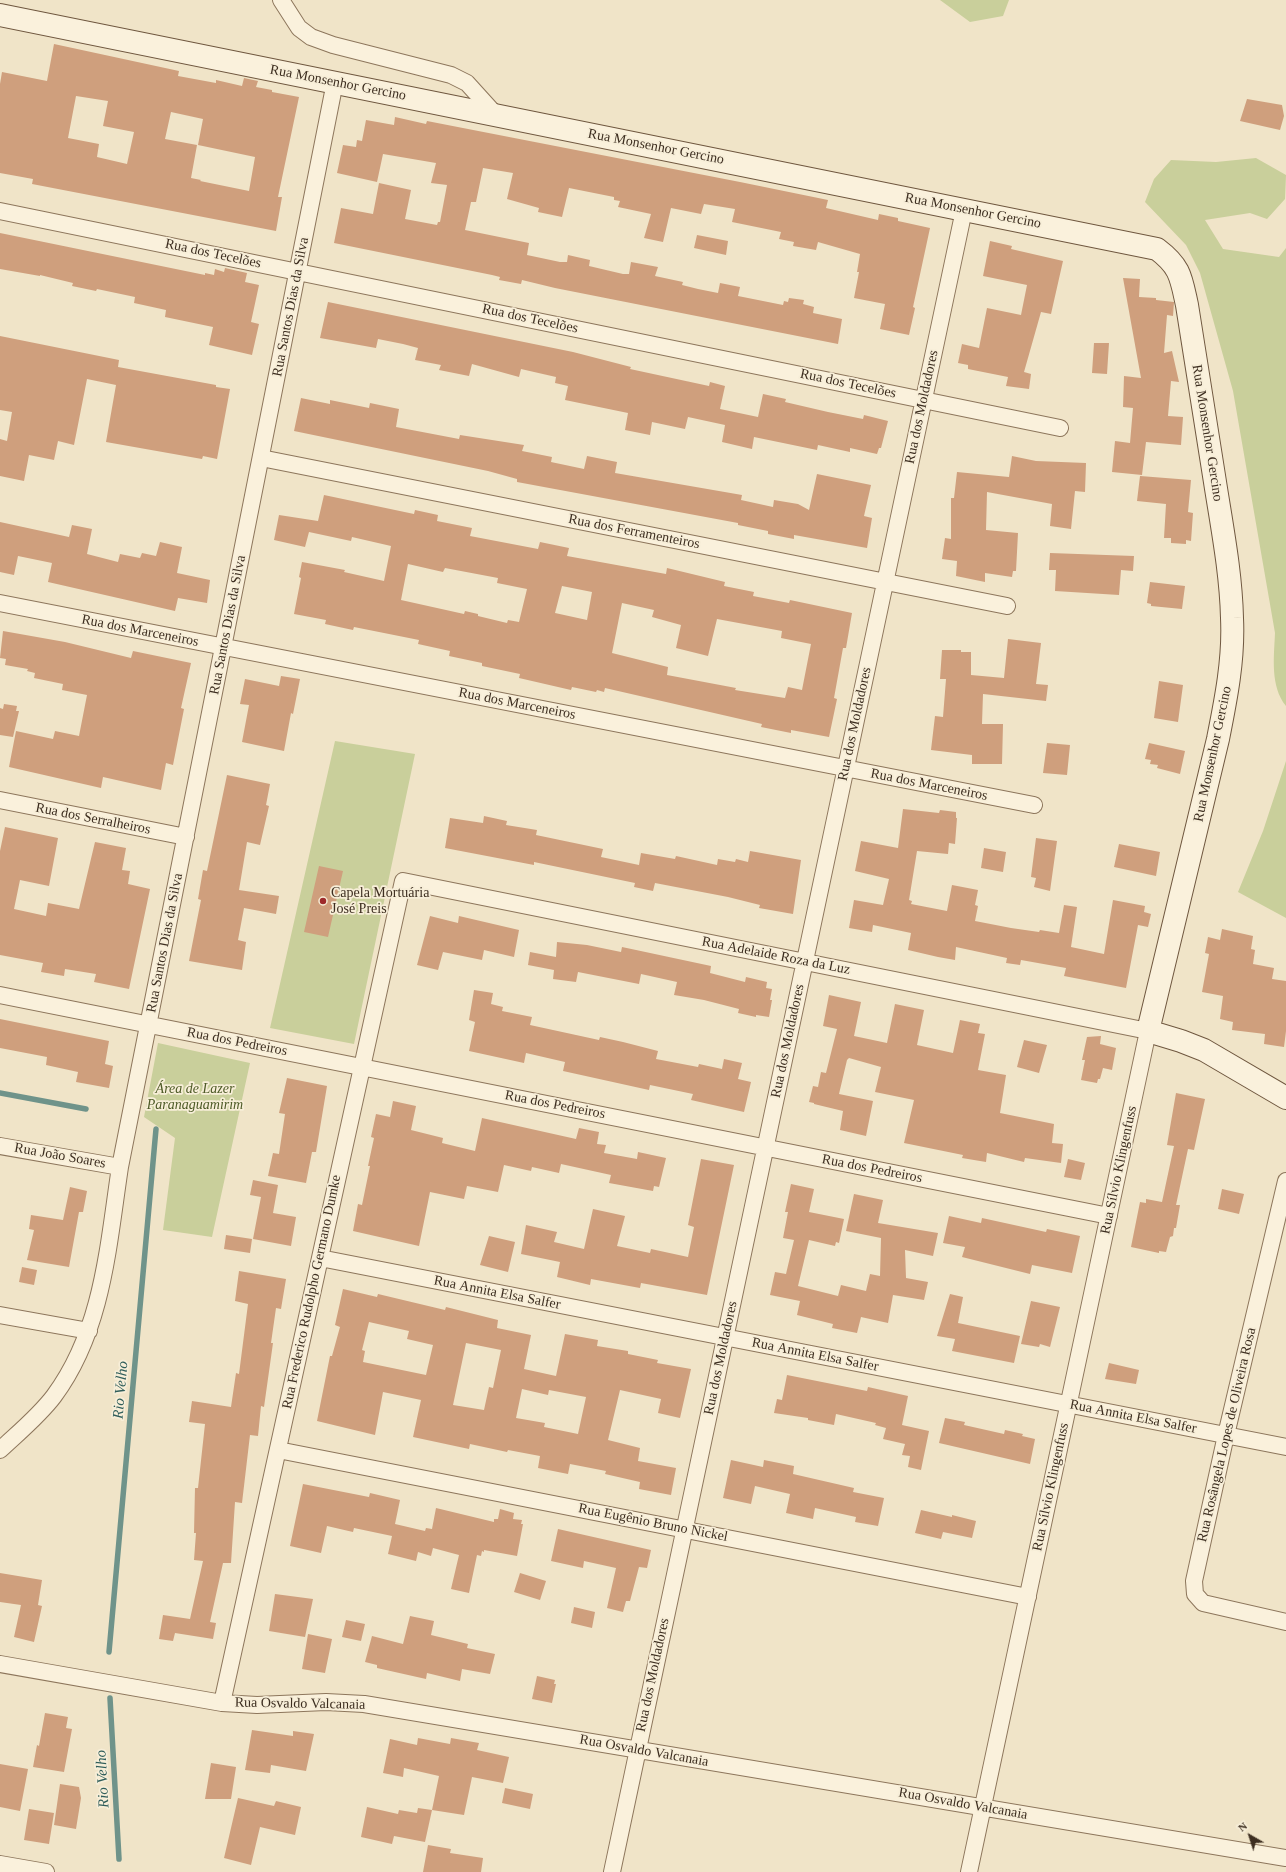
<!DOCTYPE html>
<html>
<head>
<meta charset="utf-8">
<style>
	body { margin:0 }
	#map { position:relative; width:1286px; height:1872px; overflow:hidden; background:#f0e4c8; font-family:Georgia,serif }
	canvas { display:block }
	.north { position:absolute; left:1230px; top:1816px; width:40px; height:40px; -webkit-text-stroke:3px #f7eed8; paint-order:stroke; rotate:321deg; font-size:11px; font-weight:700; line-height:16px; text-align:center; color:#3d2e20 }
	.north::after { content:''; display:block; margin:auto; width:14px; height:18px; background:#3d2e20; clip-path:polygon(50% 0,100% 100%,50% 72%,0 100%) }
</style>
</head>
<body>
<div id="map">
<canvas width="1286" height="1872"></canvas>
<div class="north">N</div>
</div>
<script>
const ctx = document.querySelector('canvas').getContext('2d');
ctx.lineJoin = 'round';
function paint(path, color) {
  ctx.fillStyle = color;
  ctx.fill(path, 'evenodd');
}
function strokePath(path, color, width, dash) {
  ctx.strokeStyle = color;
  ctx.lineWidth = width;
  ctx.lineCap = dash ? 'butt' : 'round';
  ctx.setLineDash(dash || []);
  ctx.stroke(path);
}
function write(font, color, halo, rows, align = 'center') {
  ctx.font = font + ' Georgia,serif';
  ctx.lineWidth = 3.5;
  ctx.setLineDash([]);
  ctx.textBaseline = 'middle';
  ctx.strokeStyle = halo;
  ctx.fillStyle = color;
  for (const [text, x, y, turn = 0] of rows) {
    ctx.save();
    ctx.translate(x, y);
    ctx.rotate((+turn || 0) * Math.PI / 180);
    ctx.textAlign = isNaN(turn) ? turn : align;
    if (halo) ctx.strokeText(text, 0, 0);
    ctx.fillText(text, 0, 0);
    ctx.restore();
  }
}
paint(new Path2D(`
	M940 0H1009L1003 16 970 22Z
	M1256 158 1286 175 1285 199 1267 219 1250 213 1205 220 1223 249 1279 257 1286 248V706C1270 686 1274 657 1275 633L1233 391 1200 273 1186 245 1145 202 1154 179 1171 160 1216 162Z
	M335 741 415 754 354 1044 270 1028Z
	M1286 761V918L1238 892 1263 831Z
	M158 1043 250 1063 212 1237 163 1230 175 1138 144 1117Z`), '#c9cf9b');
strokePath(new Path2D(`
	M0 1093 86 1109
	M109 1652 156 1129
	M110 1698 119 1859`), '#6f938a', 5.5);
paint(new Path2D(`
	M54 44 179 71 178 76 216 83V80L242 86 244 78 258 81 256 87 272 90V92L299 97 278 197H282L276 231 32 184 33 179 0 173V84L2 72 47 81ZM76 96 108 101 103 126 134 132 127 164 97 157 99 144 68 138ZM171 112 203 119 198 145 255 157 249 191 200 181 201 180 191 178 197 145 165 139Z
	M1247 99 1282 105 1284 116 1280 130 1240 121Z
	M395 117 426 124 427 121 740 182 828 200 826 208 878 220 879 214 898 218V221L930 228 913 307 915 308 909 335 880 329 885 304 854 298 859 272H857L860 254 818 242 816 250 793 246 794 242 779 239 781 232 732 222 735 209 704 204 701 214 671 208 663 242 644 238 651 214 618 207 620 201 614 200V197L569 188 562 217 538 212 539 208 507 199 513 173 483 168 476 202H471L465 230 529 243 527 255 560 262H567L568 255 590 260 589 266 623 274H629L631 262 658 267 655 276 683 282 682 285 698 289 718 293 720 283 740 287 738 296 783 305 784 301 788 302 789 298 804 300 803 304 814 307 813 313 842 319 838 344 555 288 522 280 521 284 499 280 500 277 492 275 334 243 341 208 373 214 379 183 411 190 405 219 437 225 438 222H440L447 185 431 183 436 163 383 154 377 182 337 173 343 145 356 147 357 140 362 141 366 120 394 125Z
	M0 233 205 275V273L214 275 215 269 224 272 225 268 247 273 245 282 259 285 251 322 259 324 252 355 209 345 213 327 165 317 166 310 134 303 135 297 97 289 96 291 72 286 73 283 40 275V276L0 269Z
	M697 235 728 241 726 255 694 248Z
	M990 241 1012 246 1011 249 1063 261 1051 314 1041 312 1024 372 1031 374 1029 389 1006 386 1008 377 968 369V365L958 363 962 344 979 348 987 308 1021 315 1027 285 983 276Z
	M1123 278 1140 279 1139 297 1156 298V300L1174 302 1173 316 1167 315 1164 353 1172 351 1179 382 1171 381 1168 416 1183 417 1181 445 1146 442 1142 475 1112 472 1115 441 1130 443 1133 408 1123 407 1124 376 1141 378Z
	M328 302 573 352 631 367 630 369 709 386 710 382 725 386 720 409 758 417 763 394 786 399 785 402 828 412 863 419 864 415 888 421 881 448H879L877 454 850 448V452L818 445 817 450 754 437 752 449 722 442 725 425 688 417 685 429 652 422 650 435 625 430 628 413 565 400 568 386 555 383 556 377 521 369 519 377 472 364 469 376 439 370 441 365 415 360 418 348 403 344 378 339 376 348 320 338Z
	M0 336 119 360 118 367 216 385V387L230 389 217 459 203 456 202 459 106 442 116 385 87 379 74 445 58 441 54 460 29 455 24 481 0 476V439L7 441 12 412 0 410Z
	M1094 343H1109L1107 374 1092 373Z
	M301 398 330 404V400L369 408 370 403 399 409 396 427 459 439 460 435 524 445 522 451 552 457 551 462 584 469 587 456 617 462 615 473 742 495 741 500 773 507 774 500 798 504 809 510 817 474 871 485 864 516 872 518 867 548 794 535V539L768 534V531L738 525V523L517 482V479L488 471 294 431Z
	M1012 456 1036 461 1086 463 1085 492 1075 491 1071 529 1050 526 1052 504 987 492 986 530 1018 533 1016 571H1013L1012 577 985 573V582L956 576 957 561 942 559 945 538 951 539V498H954L957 472 1009 477Z
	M1140 476 1191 480 1188 512 1193 513 1191 541 1186 540V544L1171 543V538H1164L1166 504 1137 501Z
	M324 495 414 514 415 510 438 515 437 521 472 528 470 536 538 549 540 542 569 548 567 556 666 574 667 568 725 582 724 586 754 592 753 596 789 603 790 600 852 613 846 648H843L834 698 837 699 829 737 791 730V733L761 727 762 724 605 688 604 692 597 690 596 692 572 687 571 690 519 678 520 674 482 666V663L449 656 450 651 418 644 419 640 354 627 353 630 325 624 326 620 294 614 301 578 299 577 302 562 345 570 344 572 384 581 391 546 352 537 351 541 309 532 305 547 274 540 279 515 318 521ZM408 564 443 572 445 568 498 578 497 583 527 589 519 622 508 620 507 623 478 616V614L465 611 464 614 401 600ZM562 586 592 592 587 620 555 613ZM622 603 654 610 652 617 681 625 676 648 708 656 717 619 782 631 781 638 811 644 802 690 788 687 785 698 735 690 736 688 667 675 668 667 612 653Z
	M0 522 69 537 72 525 92 529 87 554 118 562 120 554 140 558 142 553 156 556 160 542 182 547 177 573 210 580 207 603 178 598 175 611 48 582 52 563 18 556 14 575 0 572Z
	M1050 553 1134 556 1133 571 1121 570 1119 595 1055 591 1056 570H1049Z
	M1150 582 1185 586 1182 609 1151 606V604L1147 603Z
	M3 631 65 642 131 658 133 651 191 663 181 708 184 709 173 765 166 763 161 790 103 777 101 788 9 767 16 731 53 739 55 731 79 736 87 695 62 690 63 684 34 678 35 673 27 671 28 669 5 665 6 659 0 658Z
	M1008 639 1041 643 1036 684 1048 685 1046 701 983 694 982 724H1003L1002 764H972V755L931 750 935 716 943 717 946 679H940L942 650H961V652H971V675L1004 678Z
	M281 676 300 679 293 714 291 713 284 751 242 742 249 705 240 704 245 679 279 686Z
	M1159 681 1183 685 1178 722 1154 718Z
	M4 704 17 706 16 711H19L13 737 0 735V708L3 709Z
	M1047 743 1070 745 1067 775 1043 773Z
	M1149 743 1185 751 1180 774 1157 768 1158 765 1150 764 1151 760 1145 759Z
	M227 775 270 784 266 805 269 806 260 845 247 842 239 890 279 896 276 914 244 908 238 940 246 942 242 970 189 961 201 900 198 899 203 870 207 871Z
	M903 809 939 813 940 810 956 812V818H957L955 844 949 843 948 854 917 851 909 900 912 901 911 904 947 911 952 885 978 890 975 905 978 906 975 921 1011 928 1039 932 1040 930 1059 933 1064 905 1077 907 1071 947 1104 954 1113 900 1145 906 1144 912 1151 914 1148 927 1138 925 1126 988 1064 976 1066 968 1021 960 1020 965 1006 963 1007 958 956 947 955 960 938 957 908 950 911 933 873 925 872 932 849 928 854 900 883 905 889 879 855 871 861 841 898 848Z
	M484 816 507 821 506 825 537 830 536 835 603 849 601 857 639 865 641 853 675 859 676 856 717 865 718 859 735 862 736 859 748 862 750 851 801 860 793 914 759 908 760 905 728 897 655 883 653 891 634 887 635 883 534 862V865L445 848 450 818 483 823Z
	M5 827 58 838 49 886 20 880 14 909 46 916 48 903 79 909 95 842 126 848 122 870 130 871 128 884 150 889 129 989 94 982 96 974 65 969 64 976 41 972 43 963 0 955V851Z
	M1036 838 1057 841 1050 891 1034 887 1036 878 1031 877Z
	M1119 844 1160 852 1156 876 1114 867Z
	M984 848 1006 852 1003 872 981 868Z
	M319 866 343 871 328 937 304 932Z
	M430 916 458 923 459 916 519 930 514 957 484 950 482 960 443 952 438 970 417 965Z
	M1222 929 1253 936 1251 949 1255 950 1253 964 1274 968 1272 979 1286 981V1031L1284 1047 1264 1044 1265 1034 1232 1030 1233 1022 1220 1019 1223 996 1202 992 1209 954 1205 953 1208 937 1220 940Z
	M557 942 587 945 621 952 622 947 711 966 710 973 745 982 746 977 767 982 766 988 772 989 770 1000H772L769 1017 756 1015V1017L738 1013 739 1009 704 1000 674 995 677 982 641 974 639 984 578 972 576 982 553 979 554 970 528 965 530 952 556 957Z
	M474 990 493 993 491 1004 503 1007 502 1011 532 1017 530 1025 599 1040 600 1037 623 1042 658 1051 656 1059 698 1067 699 1064 722 1069 724 1059 742 1063 738 1079 751 1082 744 1112 691 1100 693 1094 650 1085 649 1090 563 1071 565 1062 526 1053 524 1063 469 1051 475 1022 469 1020Z
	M829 995 861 1002 854 1036 887 1043 895 1004 924 1010 917 1045 953 1053 960 1020 980 1024 978 1033 985 1034 978 1070 1006 1075 1000 1113 1054 1124 1052 1143 1063 1144 1061 1163 1025 1158 1024 1162 987 1153 986 1162 962 1158 963 1155 904 1143 914 1100 875 1092 881 1067 849 1058 847 1060 839 1094 873 1101 866 1136 840 1130 843 1111 814 1104V1103L809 1102 813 1086 818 1087 821 1072 826 1073 837 1029 823 1026Z
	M0 1019 109 1041 105 1064 113 1066 109 1088 76 1082 78 1072 46 1065 47 1057 0 1048Z
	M1101 1036 1100 1044 1116 1048 1112 1070 1103 1068 1100 1079H1098L1097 1083 1081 1080 1085 1060H1082L1087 1037Z
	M1024 1040 1047 1045 1039 1073 1017 1067Z
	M287 1078 327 1086 316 1152H312L306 1183 268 1176 273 1153 279 1154 285 1114 279 1113Z
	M1176 1093 1205 1099 1194 1150 1188 1149 1176 1205H1180L1176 1228H1174L1173 1236 1170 1237 1166 1252 1159 1251V1253L1131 1247 1140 1202 1146 1203V1199L1162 1202 1174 1146 1167 1145Z
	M393 1101 416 1106 411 1130 443 1138 442 1143 475 1151 482 1118 576 1139 579 1128 599 1132 597 1144 606 1145 604 1153 637 1159 638 1152 666 1158 659 1187 654 1186 653 1191 609 1183 611 1175 561 1164 559 1173 532 1167 531 1171 504 1165 498 1192 467 1186 464 1199 430 1192 419 1246 353 1231 358 1204 362 1205 370 1166H368L374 1138 371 1137 376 1114 390 1117Z
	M701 1159 734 1165 707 1295 641 1283 640 1288 591 1279 590 1285 557 1277 560 1262 521 1254 526 1225 557 1232 554 1242 584 1249 593 1209 625 1216 617 1246 650 1253 651 1249 688 1257 694 1227 688 1225Z
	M1068 1159 1085 1163 1081 1180 1064 1177Z
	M253 1180 278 1185 273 1213 296 1217 291 1246 253 1239 261 1197 250 1195Z
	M791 1184 814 1189 809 1212 844 1219 839 1243 836 1242 835 1246 809 1240 798 1286 838 1296 841 1285 866 1291 870 1274 880 1276 881 1238 846 1231 854 1194 883 1200 878 1223 938 1233 933 1256 905 1250 906 1278 928 1282 924 1300 893 1295 888 1323 861 1317 857 1333 832 1328 833 1324 797 1315 800 1301 770 1295 775 1272 786 1274 794 1240 783 1238 788 1212H785Z
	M70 1187 87 1191 83 1212H79L69 1267 27 1260 34 1230 29 1229 31 1215 63 1220Z
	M1222 1189 1244 1194 1239 1214 1218 1209Z
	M949 1216 981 1223 982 1218 1046 1232 1047 1229 1080 1236 1072 1273 1032 1265 1030 1274 962 1257 965 1247 943 1243Z
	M226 1235 252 1239 250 1253 224 1249Z
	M489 1236 515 1242 508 1272 480 1265Z
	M22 1267 37 1270 34 1285 19 1282Z
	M239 1271 286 1279 281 1309 276 1308 271 1343H273L264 1407 261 1406 258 1436 250 1435 242 1503 235 1502 231 1563H223L210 1622 216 1623 213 1639 175 1633 173 1641 159 1639 163 1615 190 1619 203 1561 194 1560 196 1533H194L195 1488H198L205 1424 189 1422 192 1401 231 1407 236 1373 239 1374 248 1304 235 1301Z
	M343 1289 377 1297 378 1294 445 1310 446 1307 498 1320 497 1328 531 1335 524 1369 556 1376 565 1334 598 1340 597 1346 628 1351V1354L658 1360 657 1363 691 1369 680 1418 658 1413 661 1399 620 1390 608 1440 640 1448 638 1461 676 1468 671 1495 639 1489 640 1482 605 1474 606 1471 570 1464 568 1474 538 1468 540 1456 508 1450 507 1452 470 1444 469 1449 413 1437 421 1400 383 1392 375 1435 317 1421 330 1356H332L340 1327 335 1325ZM369 1322 409 1331 407 1339 433 1345 426 1375 363 1362 365 1351 362 1350ZM466 1343 501 1350 493 1388 489 1387 484 1410 453 1405ZM522 1389 548 1395 549 1390 586 1397 578 1434 544 1427 545 1423 516 1418Z
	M950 1294 963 1297 958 1323 1020 1336 1014 1363 952 1351 955 1339 937 1336Z
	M1031 1301 1060 1307 1050 1347 1040 1344 1039 1347 1021 1344Z
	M1109 1363 1139 1370 1136 1384 1105 1379Z
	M787 1375 867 1391 868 1387 908 1396 902 1425 929 1431 921 1470 908 1467 910 1456 902 1455 905 1444 883 1439 886 1428 875 1425 876 1423 836 1414 834 1425 808 1420V1418L774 1413 777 1399 782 1400Z
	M945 1418 965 1422 964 1425 1004 1434 1005 1430 1023 1434 1022 1436 1035 1439 1030 1464 939 1443Z
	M731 1460 763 1467 764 1460 794 1466 793 1474 854 1488 853 1492 884 1498 878 1526 855 1522 856 1517 815 1508 813 1519 786 1513 790 1494 755 1486 751 1504 723 1498Z
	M303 1484 369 1497 370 1493 400 1500 395 1524 425 1531 426 1528 432 1529 436 1508 494 1522V1519H498L500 1509 514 1513 513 1519 522 1520 521 1524H523L517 1556 484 1550V1552L482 1551 481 1556 477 1555 469 1593 451 1589 459 1555 433 1548 431 1556 418 1552 416 1561 388 1554 392 1536 354 1528 353 1532 327 1526 321 1553 290 1546Z
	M921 1510 952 1517V1515L976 1521 972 1538 943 1532 941 1539 915 1533Z
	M558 1529 651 1550 647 1568 639 1567 630 1601H626L623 1612 607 1608 616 1568 584 1561 583 1568 551 1561Z
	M0 1573 42 1580 38 1605 42 1606 34 1642 14 1637 21 1605 0 1602Z
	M520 1573 546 1581 540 1600 514 1592Z
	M275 1594 313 1599 305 1637 269 1631Z
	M574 1607 595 1612 592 1628 571 1623Z
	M410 1616 434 1621 431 1635 468 1644 467 1648 495 1654 490 1674 462 1669 460 1681 427 1673 426 1679 377 1668V1665L365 1662 372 1636 403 1644Z
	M346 1620 365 1624 361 1641 342 1637Z
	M308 1634 332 1639 325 1673 302 1669Z
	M537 1676 555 1680 554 1684H556L552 1703 532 1699Z
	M45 1713 68 1717 66 1728 72 1729 64 1772 33 1767 37 1745 39 1746Z
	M252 1730 293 1736V1731L314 1734 306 1771 271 1765 270 1773 245 1770Z
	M418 1738 450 1744 451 1738 479 1743 477 1750 509 1757 503 1783 472 1777 464 1815 432 1810 439 1776 404 1768 403 1777 383 1773 390 1739 417 1745Z
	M211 1763 236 1767 231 1799H205Z
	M0 1764 28 1769 20 1811 0 1807Z
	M60 1784 79 1787 81 1798 76 1829 54 1825Z
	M505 1788 533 1794 530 1809 502 1803Z
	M238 1798 274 1806 276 1801 301 1807 295 1835 260 1827 251 1865 224 1858Z
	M367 1807 398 1814 399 1810 417 1813 418 1808 432 1810 425 1842 394 1836 392 1844 361 1837Z
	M29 1809 54 1813 49 1844 24 1840Z
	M428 1845 451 1849 450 1853 483 1858 481 1872H423Z`), '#cf9f7d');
const minor = new Path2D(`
	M281 0 299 28 311 37 333 45 451 75 467 83 496 115
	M0 211 1060 428
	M261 458 1007 606
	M0 603 1034 805
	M0 800 186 837
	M0 995 1109 1216
	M0 1146 120 1167
	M1286 1181 1226 1435 1194 1581 1195 1594 1203 1603 1286 1622
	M320 1258 1286 1447
	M0 1315 89 1331
	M0 1450C18 1433 39 1416 54 1396 103 1330 108 1246 120 1167L335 82
	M278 1450 1028 1597
	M0 1664 222 1703 257 1705 326 1702 364 1704 1286 1858
	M222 1703 403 881 1148 1031 969 1872
	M0 1864 46 1872
	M612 1872 964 210`);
const secondary = new Path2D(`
	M0 15 1157 249C1181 267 1181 278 1187 305 1196 364 1206 423 1215 482 1222 527 1231 573 1232 618 1234 659 1226 699 1218 739L1148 1031 1181 1041 1204 1050 1286 1098`);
strokePath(minor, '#8d765c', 18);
strokePath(secondary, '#6f573f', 24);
strokePath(minor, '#faf1dc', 16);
strokePath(secondary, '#faf1dc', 22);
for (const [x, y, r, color] of [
	[323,901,4,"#9e2a2b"]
]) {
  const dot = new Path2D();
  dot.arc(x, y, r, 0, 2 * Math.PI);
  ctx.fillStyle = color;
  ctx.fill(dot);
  strokePath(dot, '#f7eed8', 1.5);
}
write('14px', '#3d2e20', '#f7eed8', [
	["Rua Monsenhor Gercino",338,83,11],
	["Rua Monsenhor Gercino",656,147,11],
	["Rua Monsenhor Gercino",973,211,11],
	["Rua dos Tecelões",213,254,12],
	["Rua Santos Dias da Silva",291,307,-79],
	["Rua dos Tecelões",530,319,12],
	["Rua dos Tecelões",848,384,12],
	["Rua dos Moldadores",922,407,-78],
	["Rua Monsenhor Gercino",1207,433,81],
	["Rua dos Ferramenteiros",634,532,11],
	["Rua Santos Dias da Silva",228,625,-79],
	["Rua dos Marceneiros",140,631,11],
	["Rua dos Marceneiros",517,704,11],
	["Rua dos Moldadores",855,724,-78],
	["Rua Monsenhor Gercino",1213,754,-78],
	["Rua dos Marceneiros",929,785,11],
	["Rua dos Serralheiros",93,819,11],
	["Rua Santos Dias da Silva",165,943,-79],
	["Rua Adelaide Roza da Luz",776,956,11],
	["Rua dos Moldadores",788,1041,-78],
	["Rua dos Pedreiros",237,1042,11],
	["Rua dos Pedreiros",555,1105,11],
	["Rua João Soares",60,1156,10],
	["Rua dos Pedreiros",872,1169,11],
	["Rua Sílvio Klingenfuss",1119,1170,-78],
	["Rua Frederico Rudolpho Germano Dumke",312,1292,-78],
	["Rua Annita Elsa Salfer",497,1293,11],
	["Rua Annita Elsa Salfer",815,1355,11],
	["Rua dos Moldadores",721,1358,-78],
	["Rua Annita Elsa Salfer",1133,1417,11],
	["Rua Rosângela Lopes de Oliveira Rosa",1227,1435,-77],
	["Rua Sílvio Klingenfuss",1051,1487,-78],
	["Rua Eugênio Bruno Nickel",653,1523,11],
	["Rua dos Moldadores",653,1675,-78],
	["Rua Osvaldo Valcanaia",300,1704,1],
	["Rua Osvaldo Valcanaia",644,1751,10],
	["Rua Osvaldo Valcanaia",963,1804,10]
]);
write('14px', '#3d2e20', '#f7eed8', [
	["Capela Mortuária",331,893],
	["José Preis",331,909]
], 'left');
write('italic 14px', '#4d5a26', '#f7eed8', [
	["Área de Lazer",195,1089],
	["Paranaguamirim",195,1105]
]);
write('italic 15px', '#2f5d5a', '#f7eed8', [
	["Rio Velho",121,1390,-85],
	["Rio Velho",103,1779,-93]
]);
</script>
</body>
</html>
